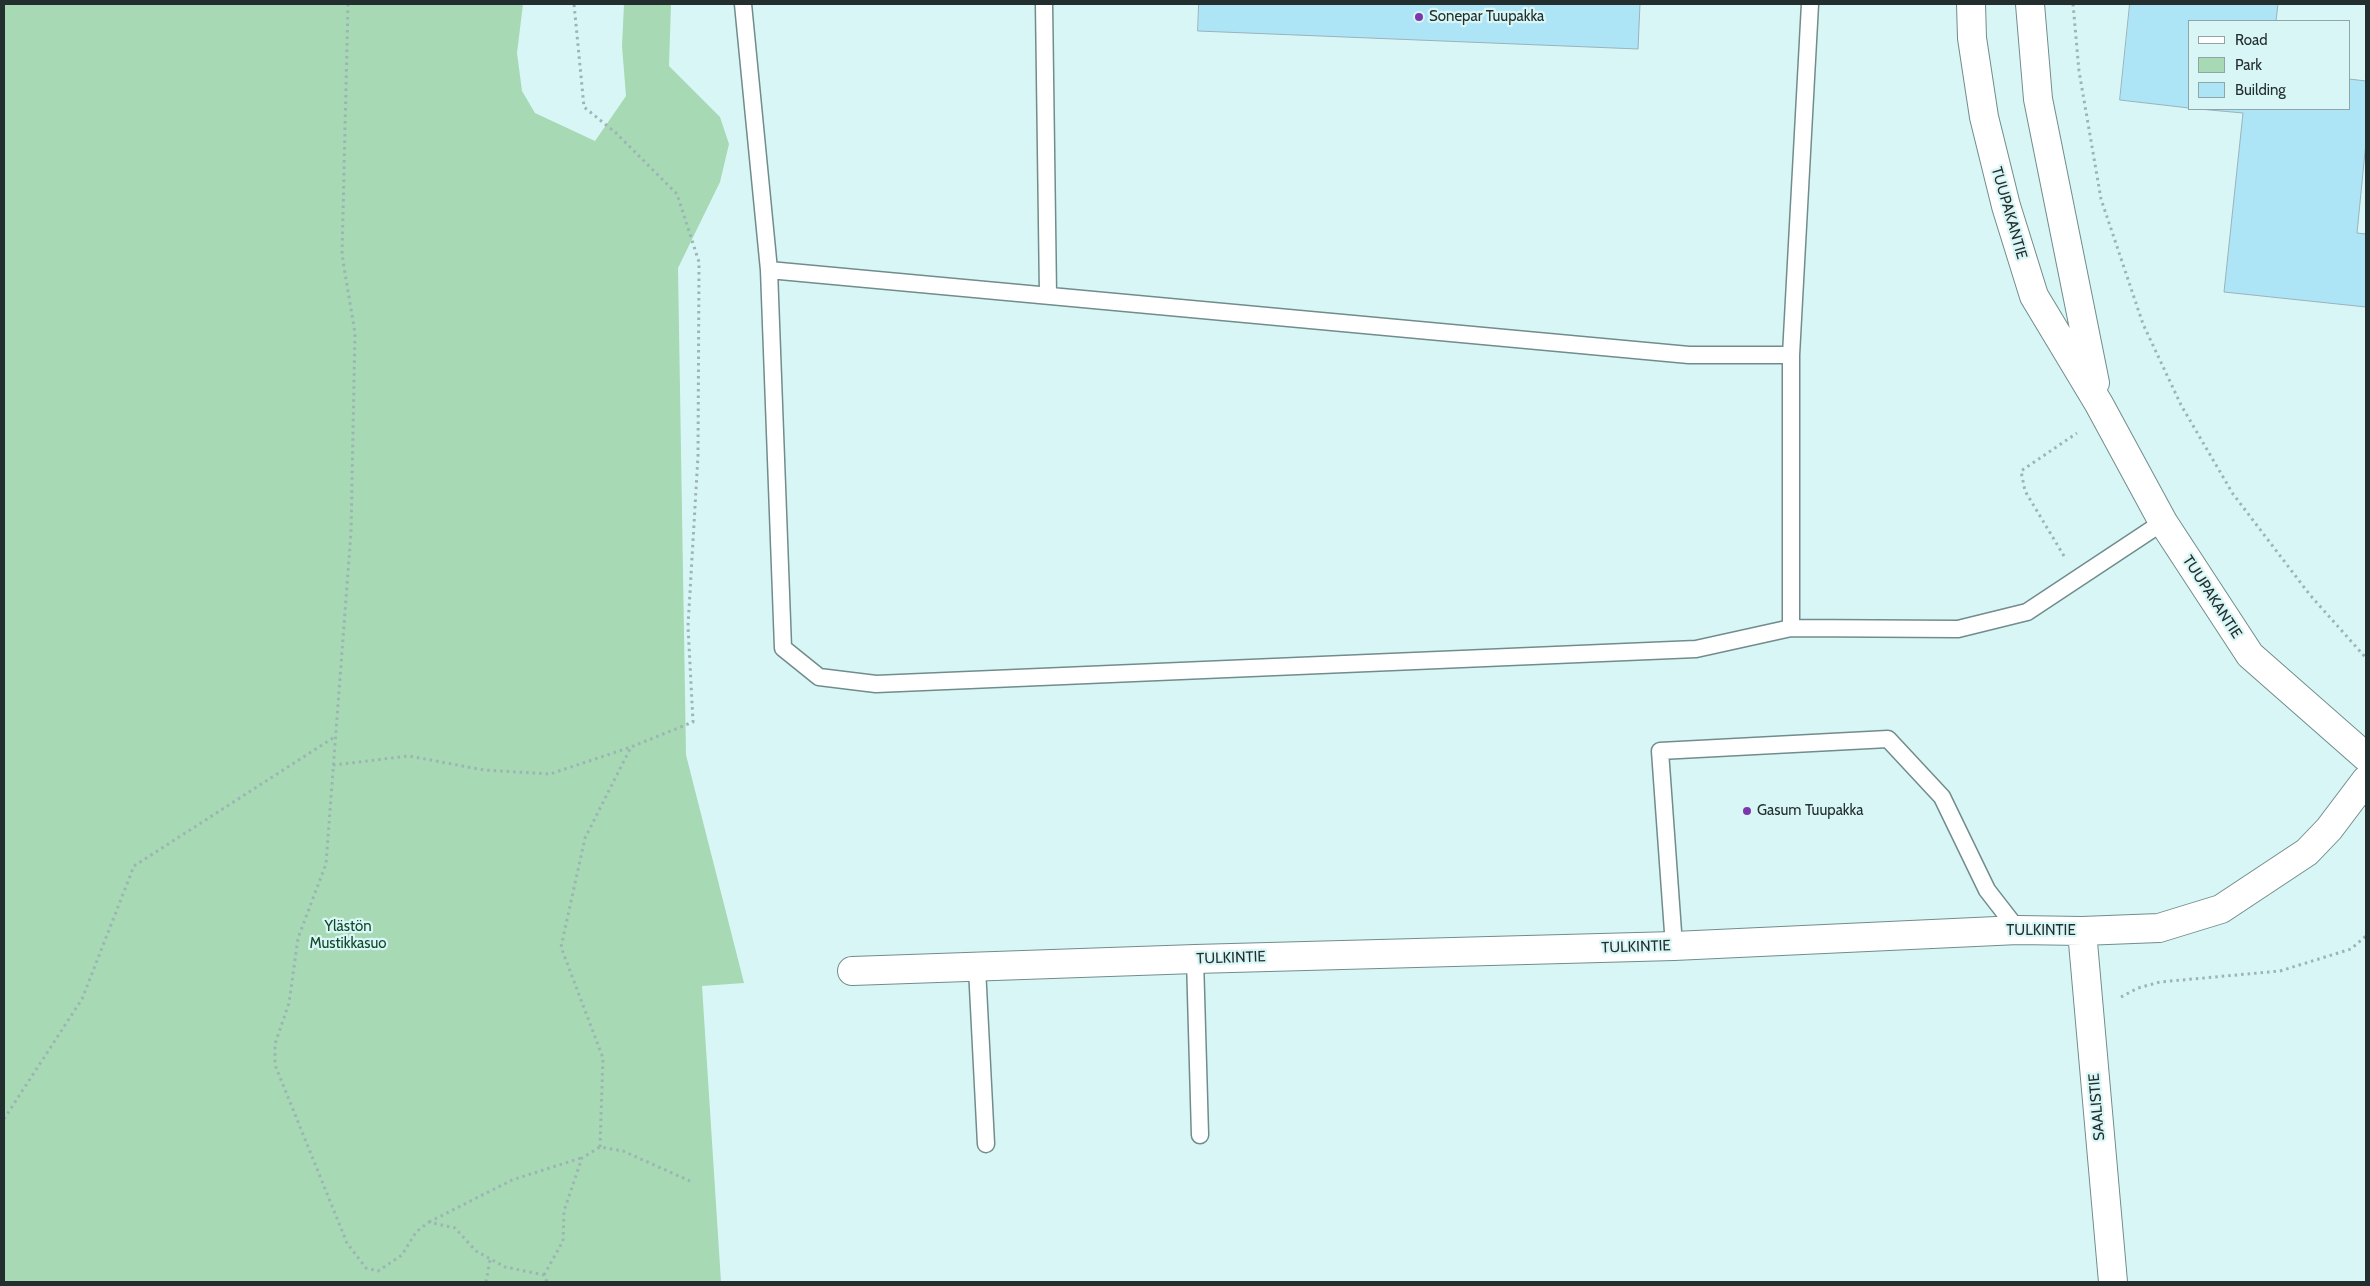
<!DOCTYPE html>
<html>
<head>
<meta charset="utf-8">
<style>
	body { margin:0 }
	#map { position:relative; width:2370px; height:1286px; overflow:hidden; background:#d9f6f6; font-family:Cabin,sans-serif }
	canvas { display:block }
	.frame { position:absolute; inset:0; border:5px solid #232e2e; pointer-events:none }
	.legend { position:absolute; left:2188px; top:20px; width:162px; height:90px; box-sizing:border-box; background:#d9f6f6; border:1px solid #90a6a6; margin:0; padding:6px 9px; list-style:none; font-size:15px; color:#232e2e }
	.legend li { display:flex; align-items:center; gap:10px; height:25px }
	.legend b { width:25px; border:1px solid #90a6a6 }
</style>
</head>
<body>
<div id="map">
<canvas width="2370" height="1286"></canvas>
<div class="frame"></div>
<ul class="legend">
<li><b style="height:6px;background:#fff"></b>Road</li>
<li><b style="height:14px;background:#a6d9b4"></b>Park</li>
<li><b style="height:14px;background:#ade5f7"></b>Building</li>
</ul>
</div>
<script>
const ctx = document.querySelector('canvas').getContext('2d');
ctx.lineJoin = 'round';
function paint(path, color) {
  ctx.fillStyle = color;
  ctx.fill(path, 'evenodd');
}
function strokePath(path, color, width, dash) {
  ctx.strokeStyle = color;
  ctx.lineWidth = width;
  ctx.lineCap = dash ? 'butt' : 'round';
  ctx.setLineDash(dash || []);
  ctx.stroke(path);
}
function write(font, color, halo, rows, align = 'center') {
  ctx.font = font + ' Cabin,sans-serif';
  ctx.lineWidth = 4.5;
  ctx.setLineDash([]);
  ctx.textBaseline = 'middle';
  ctx.strokeStyle = halo;
  ctx.fillStyle = color;
  for (const [text, x, y, turn = 0] of rows) {
    ctx.save();
    ctx.translate(x, y);
    ctx.rotate((+turn || 0) * Math.PI / 180);
    ctx.textAlign = isNaN(turn) ? turn : align;
    if (halo) ctx.strokeText(text, 0, 0);
    ctx.fillText(text, 0, 0);
    ctx.restore();
  }
}
paint(new Path2D(`
	M4 4H523L517 53 522 91 535 113 595 141 626 96 622 46 624 4H671L669 66 720 117 729 144 720 182 678 268 686 755 744 983 702 986 721 1282H4Z`), '#a6d9b4');
const building = new Path2D(`
	M1199 4H1640L1638 49 1198 31Z
	M2130 4H2278L2276 21H2189V108L2120 100Z
	M2349 79 2366 81V142L2357 233 2366 234V307L2224 292 2243 113 2199 109H2349Z`);
paint(building, '#ade5f7');
strokePath(building, '#99b2bb', 1);
const service = new Path2D(`
	M743 4 769 270 783 648 819 677 876 684 1696 649 1791 628 1958 629 2027 612 2163 522
	M1044 4 1048 295
	M769 270 1689 355H1791
	M1791 628V355L1810 4
	M1674 946 1660 751 1888 739 1942 797 1987 890 2018 930
	M1195 959 1200 1135
	M977 968 986 1144`);
const minor = new Path2D(`
	M2082 931 2113 1282
	M852 971 1195 959 1674 946 2018 930 2082 931 2159 928 2221 909 2307 852 2329 829 2366 780`);
const secondary = new Path2D(`
	M1971 4 1972 38 1984 117 2006 206 2034 296 2099 404 2163 522 2250 655 2366 757
	M2030 4 2038 99 2095 383`);
strokePath(service, '#718c8c', 19);
strokePath(minor, '#718c8c', 30);
strokePath(secondary, '#718c8c', 30);
strokePath(new Path2D(`
	M348 4 342 255 355 333 351 532 326 864 298 938 289 1003 275 1044V1065L347 1243 366 1268 378 1271 402 1255 416 1232 429 1222 455 1228 476 1251 505 1267 544 1275 547 1282
	M2073 4 2079 71 2101 199 2143 324 2181 405 2233 494 2310 595 2366 658
	M2064 556 2025 491 2021 471 2077 433
	M333 765 409 756 484 770 550 774 631 747 693 722 688 626 698 456 699 262 677 194 616 133 584 107 574 4
	M2121 997 2138 988 2160 982 2280 971 2351 949 2366 936
	M4 1119 82 999 134 866 336 736
	M600 1147 603 1058 561 947 585 838 631 747
	M429 1222 512 1180 581 1158
	M544 1275 563 1241 564 1211 582 1158 600 1147 623 1151 690 1181
	M486 1282 490 1260`), '#9db4b4', 3, [2.5, 4]);
strokePath(service, '#fff', 16);
strokePath(minor, '#fff', 28);
strokePath(secondary, '#fff', 28);
for (const [x, y, r, color] of [
	[1419,17,5,"#7b37ab"],
	[1747,811,5,"#7b37ab"]
]) {
  const dot = new Path2D();
  dot.arc(x, y, r, 0, 2 * Math.PI);
  ctx.fillStyle = color;
  ctx.fill(dot);
  strokePath(dot, '#d9f6f6', 2);
}
write('15px', '#232e2e', '#d9f6f6', [
	["Sonepar Tuupakka",1429,17],
	["Gasum Tuupakka",1757,811]
], 'left');
write('15px', '#232e2e', '#d9f6f6', [
	["TUUPAKANTIE",2009,213,74],
	["TUUPAKANTIE",2212,597,57],
	["TULKINTIE",2041,931],
	["TULKINTIE",1636,947,-2],
	["TULKINTIE",1231,958,-2],
	["SAALISTIE",2097,1107,-95]
]);
write('15px', '#114928', '#d9f6f6', [
	["Ylästön",348,927],
	["Mustikkasuo",348,944]
]);
</script>
</body>
</html>
